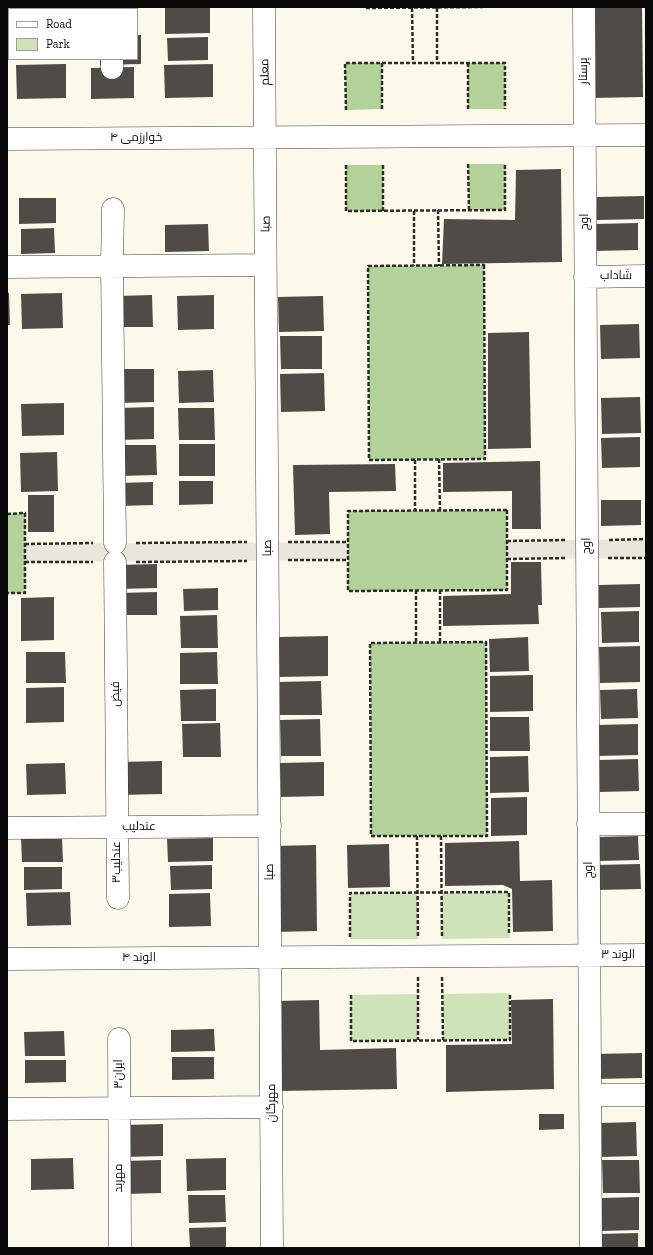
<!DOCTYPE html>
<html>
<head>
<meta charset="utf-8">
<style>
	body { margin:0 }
	#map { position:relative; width:653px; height:1255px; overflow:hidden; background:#fdf9ea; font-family:"Zilla Slab",serif }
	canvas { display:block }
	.frame { position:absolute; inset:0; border:8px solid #0a0a0a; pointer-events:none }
	.legend { position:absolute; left:8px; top:8px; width:130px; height:52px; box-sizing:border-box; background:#fff; border:1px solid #9d9d9d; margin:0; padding:5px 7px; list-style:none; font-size:12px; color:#0a0a0a }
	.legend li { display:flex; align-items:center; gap:8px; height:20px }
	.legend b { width:20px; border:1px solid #9d9d9d }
</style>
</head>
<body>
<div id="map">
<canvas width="653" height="1255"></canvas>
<div class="frame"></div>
<ul class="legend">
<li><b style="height:5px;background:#fff"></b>Road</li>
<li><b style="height:11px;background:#cfe3b8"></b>Park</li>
</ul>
</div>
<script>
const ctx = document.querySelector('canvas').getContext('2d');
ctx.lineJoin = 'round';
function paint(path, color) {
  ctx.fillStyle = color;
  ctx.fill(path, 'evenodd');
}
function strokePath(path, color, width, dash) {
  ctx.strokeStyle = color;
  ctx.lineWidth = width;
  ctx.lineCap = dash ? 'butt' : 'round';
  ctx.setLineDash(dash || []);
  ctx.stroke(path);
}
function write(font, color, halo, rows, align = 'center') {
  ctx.font = font + ' "Zilla Slab",Cairo,serif';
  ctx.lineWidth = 4;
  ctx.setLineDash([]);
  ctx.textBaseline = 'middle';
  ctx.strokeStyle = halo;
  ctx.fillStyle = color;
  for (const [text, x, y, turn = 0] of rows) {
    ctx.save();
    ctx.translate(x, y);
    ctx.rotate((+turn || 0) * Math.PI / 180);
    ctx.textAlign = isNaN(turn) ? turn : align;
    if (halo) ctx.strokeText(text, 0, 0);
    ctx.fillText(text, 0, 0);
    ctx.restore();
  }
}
paint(new Path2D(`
	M509 892 510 938 442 939V893Z
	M350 893H417L418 939H350Z
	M510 993V1040H443V994Z
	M418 994V1040L351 1041V995Z`), '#cfe3b8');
paint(new Path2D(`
	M345 63H382V109L346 110Z
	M468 63H505V109H468Z
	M468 164H505V210H469Z
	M346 165H383V211H346Z
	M484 265 485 459 369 460 368 266Z
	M507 510V590L348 591V511Z
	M25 513V593H7V514Z
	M486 642 487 836H371L370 643Z`), '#b3d299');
paint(new Path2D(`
	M646 539V558L507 559V541Z
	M348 542V560L25 562V544Z`), '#ebe6db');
paint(new Path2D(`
	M165 7H210V33L165 34Z
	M589 7H642L643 97 591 98Z
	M137 35H141V64L100 65V59H137Z
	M208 37V60L168 61 167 38Z
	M66 64V98L17 99 16 65Z
	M213 64V97L165 98 164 65Z
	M134 67V98L91 99V68Z
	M561 169 562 262 442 264 444 219 515 220 516 170Z
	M644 196V219L597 220V197Z
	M19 198H56V223L19 224Z
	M638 223V250L594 251V224Z
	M208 224 209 251 165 252V225Z
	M54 228 55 253 21 254V229Z
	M7 293H9L10 325H7Z
	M62 293 63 328 22 329 21 294Z
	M152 295 153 327H118L117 296Z
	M214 295V329L178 330 177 296Z
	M323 296 324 331 279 332 278 297Z
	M639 324 640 358 601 359 600 325Z
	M529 332 531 448 488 449V333Z
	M280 336H322V369H281Z
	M117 369H154V402L118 403Z
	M213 370 214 402 179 403 178 371Z
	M324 373 325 411 281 412 280 374Z
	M640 397 641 433 602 434 601 398Z
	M64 403V435L22 436 21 404Z
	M154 407V439L118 440V408Z
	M178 408H214L215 440H179Z
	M640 437V467L602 468 601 438Z
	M179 444H215V476H179Z
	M118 445H156L157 475 119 476Z
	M57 452 58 491 21 492 20 453Z
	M540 461 541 529H512V491L443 492V463Z
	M395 464 396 491 329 492 330 534 295 535 293 465Z
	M179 481H213V504L179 505Z
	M153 482V505L118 506V483Z
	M28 495H54V532H28Z
	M601 500H641V525L601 526Z
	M511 562H541L542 605H538L539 624 443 626V596L511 594Z
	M157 564V588L119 589V565Z
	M640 584V607L599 608V585Z
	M218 588V610L184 611 183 589Z
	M157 592V615H120V593Z
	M54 597V640L21 641V598Z
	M639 611V642L602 643 601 612Z
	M217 615 218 648H181L180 616Z
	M328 636V676L279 677 278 637Z
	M528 637 529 671 490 672 489 639Z
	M640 646V682L600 683 599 647Z
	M26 652H65L66 683H26Z
	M217 652 218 684H180V653Z
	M533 675V711L490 712V676Z
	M321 681 322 715H278L277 682Z
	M64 687V722L26 723V688Z
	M216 689V721H181L180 690Z
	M637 689 638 718 601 719 600 690Z
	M490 717H529L530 751H490Z
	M320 719 321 756H281L280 720Z
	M220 723 221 757H183L182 724Z
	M638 724V755L598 756 597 725Z
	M528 756 529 792 490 793V757Z
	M638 759 639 791 599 792V760Z
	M162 761V794L119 795V762Z
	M324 762V796L281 797 280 763Z
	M65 763 66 794 27 795 26 764Z
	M527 797V835L491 836V798Z
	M638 836 639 860 599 861 598 837Z
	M62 837 63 862H22L21 838Z
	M213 838V861L168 862 167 839Z
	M519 841 520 881 552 880 553 931 513 932 512 889 503 885 445 886V843Z
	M389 844 390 887 348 888 347 845Z
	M316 845 317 931 273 932 272 846Z
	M640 864 641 889 596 890 595 865Z
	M212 865V889L171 890 170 866Z
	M24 867H62V889L24 890Z
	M70 892 71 925 27 926 26 893Z
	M210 893 211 926 169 927V894Z
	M553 999 554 1089 446 1092V1045L512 1044 511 1000Z
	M319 1000 320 1050 396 1048 397 1089 279 1091 277 1001Z
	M214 1029 215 1051 171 1052V1030Z
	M64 1031 65 1056H25L24 1032Z
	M642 1053V1078L596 1079 595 1054Z
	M172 1057H214V1079L172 1080Z
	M25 1060H66V1082L25 1083Z
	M539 1114H564V1129L539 1130Z
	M636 1122 637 1156 601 1157 600 1123Z
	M163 1124V1156L123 1157V1125Z
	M73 1158 74 1189 31 1190V1159Z
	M226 1158V1190L187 1191 186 1159Z
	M161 1160V1193L124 1194 123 1161Z
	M602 1160H639L640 1193H603Z
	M188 1195H225L226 1222 189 1223Z
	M639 1197V1230L601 1231V1198Z
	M226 1227V1248H190L189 1228Z
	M638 1233V1248H599V1234Z`), '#514b48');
const minor = new Path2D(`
	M111 7V9
	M264 7 272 1248
	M584 7 591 1248
	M112 59V68
	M7 139 646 135
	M113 209 112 266 115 543
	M7 267 265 265
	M585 277 646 276
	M115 562 118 898
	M588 824H646
	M7 828 270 826
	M7 959 646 955
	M119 1039 120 1248
	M590 1095H646
	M7 1109 272 1107`);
strokePath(minor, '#3d3d3d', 23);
strokePath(new Path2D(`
	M367 7V8L483 7
	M412 8 413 63
	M437 8V63
	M382 63V109
	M468 63V109
	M346 110 345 63H505V109
	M468 164 469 210
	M346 165V211L505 210V164
	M383 165V211
	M438 210 439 266
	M414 211V266
	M484 265 485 459 369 460 368 266Z
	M439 459 440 510
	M415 460V510
	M507 510V590L348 591V511Z
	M7 514 25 513V593H7
	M609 540 646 539
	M507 541 566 540
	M288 542H348
	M136 543 247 542
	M25 544 93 543
	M608 558H646
	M507 559 567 558
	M288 560H348
	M25 562H93
	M136 562 247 561
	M416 590V642
	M440 590V642
	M486 642 487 836H371L370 643Z
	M417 836 418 936
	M441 836 442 936
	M350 937V893L509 892V935
	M418 977V1040
	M442 977 443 1040
	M351 995V1041L510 1040V993`), '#2c2c2c', 2.5, [4, 2]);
strokePath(minor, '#fff', 22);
write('12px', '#0a0a0a', '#fff', [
	["پرستار",584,71,-90],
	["معلم",265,72,-91],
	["خوارزمی ۴",136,138],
	["اوج",585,222,-90],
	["صبا",266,224,-89],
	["شاداب",616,276],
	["اوج",587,546,-90],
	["صبا",268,548,-90],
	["فیض",116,694,-90],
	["عندلیب",139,827],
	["عندلیب۳",117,862,-90],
	["اوج",589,870,-90],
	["صبا",270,872,-90],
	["الوند ۳",618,955],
	["الوند ۴",139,958],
	["ایران۳",119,1074,-90],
	["مهرگان",272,1103,-90],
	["مهربد",119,1178,-90]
]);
</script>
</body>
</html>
